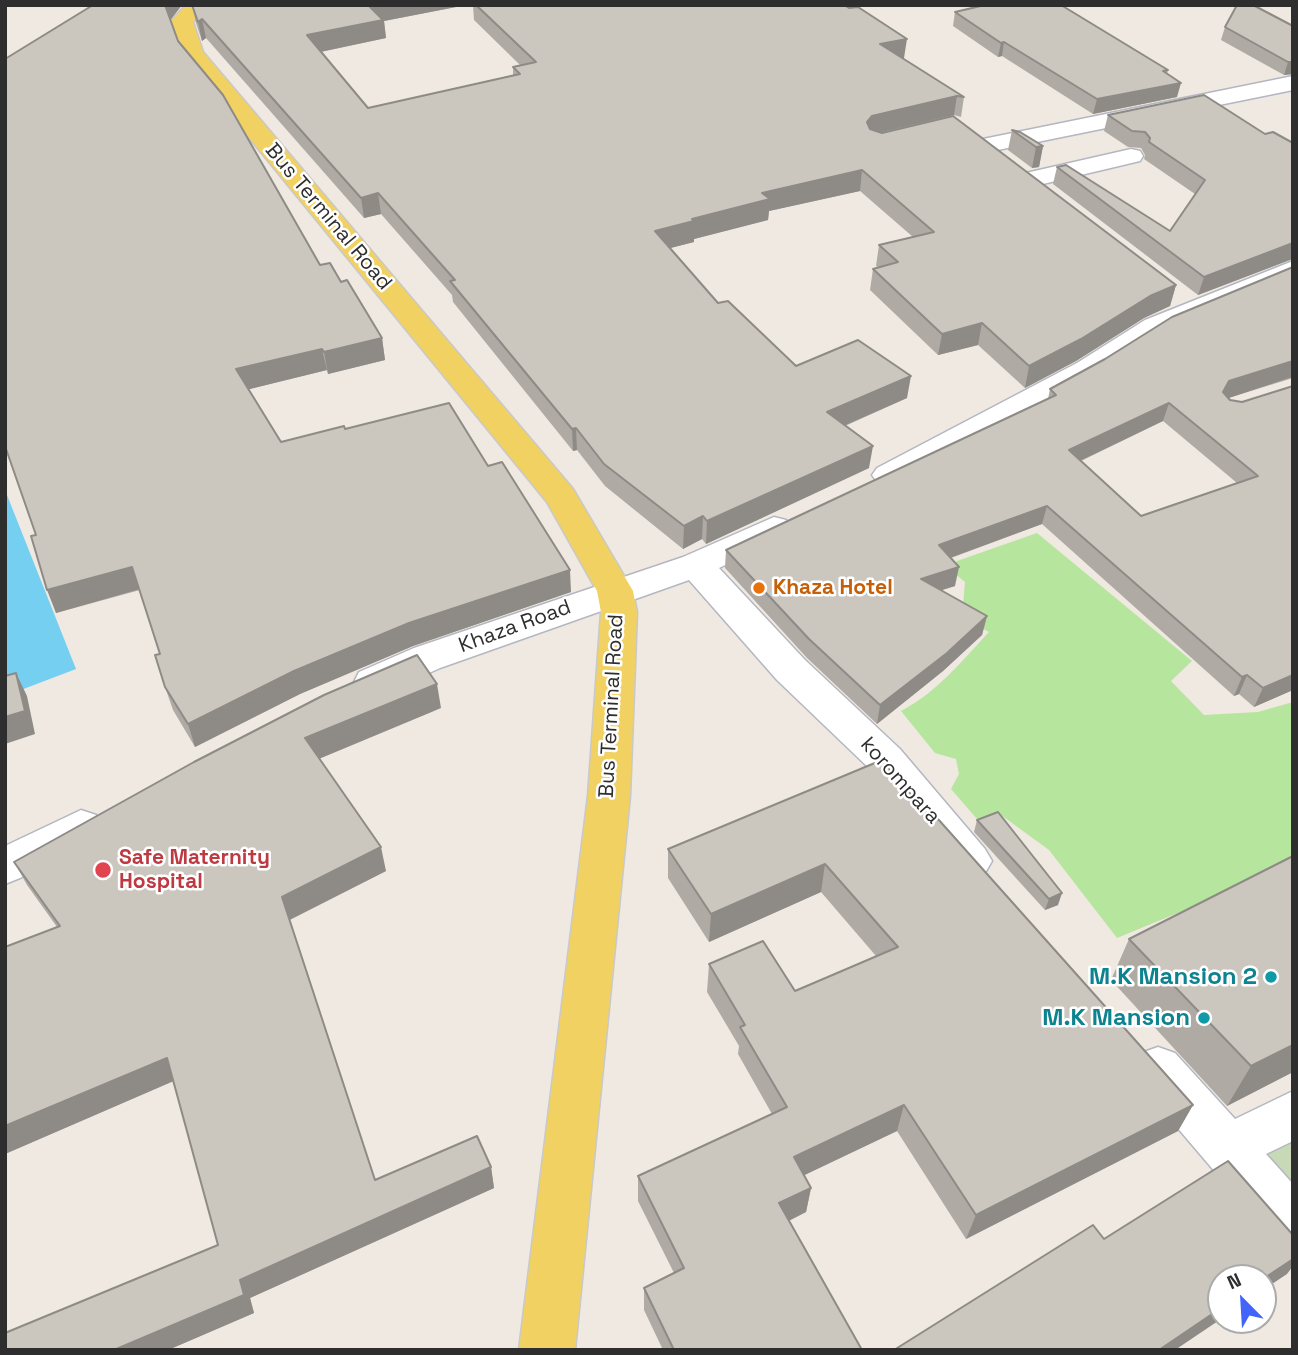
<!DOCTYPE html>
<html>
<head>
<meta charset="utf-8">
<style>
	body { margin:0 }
	#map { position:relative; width:1298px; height:1355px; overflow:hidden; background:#efe9e1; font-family:"Space Grotesk",sans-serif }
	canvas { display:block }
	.frame { position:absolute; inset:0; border:7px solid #2e2e2e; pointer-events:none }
	.north { position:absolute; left:1207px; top:1264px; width:70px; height:70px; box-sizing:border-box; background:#fff; border:2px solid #ababab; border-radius:50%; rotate:336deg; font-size:19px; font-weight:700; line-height:28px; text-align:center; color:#2e2e2e }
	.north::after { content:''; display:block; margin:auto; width:24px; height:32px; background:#4264fb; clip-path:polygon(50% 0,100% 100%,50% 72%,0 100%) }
</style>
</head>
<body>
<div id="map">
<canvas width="1298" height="1355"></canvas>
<div class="frame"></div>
<div class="north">N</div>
</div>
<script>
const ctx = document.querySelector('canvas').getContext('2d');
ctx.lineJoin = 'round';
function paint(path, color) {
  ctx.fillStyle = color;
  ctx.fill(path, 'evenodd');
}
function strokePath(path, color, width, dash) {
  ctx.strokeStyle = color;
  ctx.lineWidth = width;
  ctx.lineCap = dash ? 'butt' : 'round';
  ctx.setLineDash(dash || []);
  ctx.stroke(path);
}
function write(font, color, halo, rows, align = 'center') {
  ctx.font = font + ' "Space Grotesk",sans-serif';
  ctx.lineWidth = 5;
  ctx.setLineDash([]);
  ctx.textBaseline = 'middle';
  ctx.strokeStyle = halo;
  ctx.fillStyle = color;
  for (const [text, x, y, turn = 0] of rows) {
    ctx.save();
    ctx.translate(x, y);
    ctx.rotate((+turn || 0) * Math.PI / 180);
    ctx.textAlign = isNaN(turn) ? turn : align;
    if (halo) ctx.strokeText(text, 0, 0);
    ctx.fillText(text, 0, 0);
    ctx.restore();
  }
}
paint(new Path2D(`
	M1037 533 1192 661 1171 681 1204 715 1258 712 1293 702V877L1197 905 1117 938 1049 850 1001 815 983 826 951 789 959 774 956 759 935 753 901 711C935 694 963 660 989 632L962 617 965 582 949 569 957 561Z`), '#b6e59e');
paint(new Path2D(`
	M1293 1137V1203L1256 1156Z`), '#c8d9b8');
paint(new Path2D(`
	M5 490 76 669 5 696Z`), '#75cff0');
const minor = new Path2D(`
	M1293 76V90L983 153 974 151 971 146 974 141 983 139Z
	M1131 149 1140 151 1143 156 1140 161 1026 188 1017 185 1013 180 1017 175Z
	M1293 261V279L1165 332 1099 375 901 482 889 485 877 482 872 475 877 468 1077 363 1145 320Z
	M774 517 786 520 791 528 786 536 719 568 805 660 900 749 985 849 992 861 985 873 970 879 955 873 872 771 777 680 689 580 440 668 387 692 373 696 359 692 354 682 359 672 414 648 683 557Z
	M81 810 96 815 102 827 96 839 20 878 5 884V846Z
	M1158 1047 1175 1053 1235 1119 1293 1091V1141L1266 1154 1293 1184V1249L1274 1241 1141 1085 1134 1069 1141 1053Z`);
const major = new Path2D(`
	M186 5H208L193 22 203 52 573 489 633 591 637 612 630 796 575 1350H519L588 796 601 612 597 591 547 502 184 58 171 21Z`);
strokePath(minor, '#b4b7c1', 3);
strokePath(major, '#c9c9c9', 3);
paint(minor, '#fff');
paint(major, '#f2d163');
paint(new Path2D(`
	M93 5H182L170 20 178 41 320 265 341 282 382 338 385 360 328 374 327 370 249 389 281 442 345 429 488 466 571 592 413 646 300 694 195 747 173 710 165 687 160 654 140 590 56 613 36 535Z
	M192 5 456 7 384 21 386 38 321 52 368 108 513 75V67L520 65 474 20 473 5H844L904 58H902L964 97 961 117 954 115 882 133 1176 285 1170 306 1144 318 1076 361 1025 388 978 345 938 355 870 290 873 269 878 267 876 266 879 245 913 237 860 191 769 211 768 220 694 239V242L670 248 718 303 796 366 907 398 845 426 869 468 706 544 702 539 683 549 605 486 577 450 573 451 453 302 452 295 381 214 364 218 206 38 202 41 196 23Z
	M968 5H1061L1168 70 1167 74 1177 97 1093 114 1002 56 998 57 953 26 955 12 973 8Z
	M1293 26V74L1284 75 1221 40 1225 27Z
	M1108 115 1265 134 1293 143V259L1198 295 1053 184 1057 167 1170 231 1195 194 1144 159 1145 155 1141 148 1128 147 1104 131Z
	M1012 130 1043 146 1039 167 1032 168 1008 150Z
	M1293 267V378L1228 398 1230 400 1242 402 1293 386V690L1254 707 1239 694 1234 696 1042 524 951 558 955 586 941 590 987 616 982 635 943 671 877 724 807 658 725 568 726 550 1048 399 1050 389ZM1163 421 1237 483 1141 516 1081 461Z
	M441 708 319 759 386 871 290 920 375 1180 491 1167 494 1188 250 1298 254 1313 168 1350H5L218 1245 174 1081 5 1154V947L57 927 27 885 14 862Z
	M977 820 1058 905 1045 910 974 832Z
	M933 821 1193 1105 1178 1131 966 1239 897 1131 804 1175 811 1188 806 1212 789 1221 862 1350H663L644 1310V1288L674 1273 638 1201V1176L772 1114 738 1054 739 1046 707 992 709 964 795 991 876 956 821 892 709 942 668 878V849Z
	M1129 939 1293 1072 1227 1106 1111 980Z`), '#afaba4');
paint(new Path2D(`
	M165 5H182L169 22Z
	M368 5H456V7L384 21 386 38 310 54 307 35Z
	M202 19 206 38 202 41 198 22Z
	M907 39 904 58 878 63 880 44Z
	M1004 42 1002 56 998 57 1001 43Z
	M1288 62H1293V74L1284 75Z
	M1181 83 1177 97 1093 114 1097 99Z
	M957 96 954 115 869 135 867 122 872 116Z
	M1043 146 1039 167 1032 168 1036 147Z
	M862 170 860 191 769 211 768 220 694 239V242L655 252V231L762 193Z
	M378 193 381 214 364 218 361 198Z
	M1293 243 1292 259 1198 295 1204 277Z
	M1176 285 1170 306 1144 318 1076 361 1025 388 1029 366 1150 296Z
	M982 323 978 345 938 355 942 334Z
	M382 338 385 360 328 374 324 352Z
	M322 349 327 370 242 391 236 369Z
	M1293 361 1292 377 1223 400V392L1229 381Z
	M911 376 907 398 825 434 827 412Z
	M1169 403 1163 421 1065 468 1069 450Z
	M576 428 577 450 573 451 572 429Z
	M873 446 869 468 706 544 707 521Z
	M1047 506 1042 524 936 563 939 545Z
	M703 516 702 539 683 549 684 526Z
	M132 567 140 589 56 613 47 590Z
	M959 567 955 586 917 598 921 579Z
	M570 570 571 592 413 646 300 694 195 747 188 724 294 671 409 623Z
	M987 616 982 635 943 671 877 724 880 705Z
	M16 673 27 696 35 734 5 744V717Z
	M1247 675 1239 694 1234 696 1242 677Z
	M1293 675V690L1254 707 1263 688Z
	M437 684 441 708 311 762 305 738Z
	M381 847 386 871 289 920 282 897Z
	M825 864 821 892 709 942 711 914Z
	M1062 893 1058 905 1045 910 1049 899Z
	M1293 1045V1072L1227 1106 1251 1066Z
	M167 1058 178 1079 5 1154V1126Z
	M904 1105 897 1131 790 1182 794 1157Z
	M1193 1105 1178 1131 966 1239 976 1215Z
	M491 1167 494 1188 250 1298 254 1313 168 1350H114L240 1280Z
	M811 1188 806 1212 776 1227 779 1203Z
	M1293 1259V1266L1287 1274 1263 1290V1279Z
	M1221 1308V1319L1175 1350H1159Z`), '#8e8b86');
const building = new Path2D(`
	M93 5H165L178 41 223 95 320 265 330 263 341 282 347 280 382 338 324 352 322 349 236 369 281 442 344 426 345 429 449 403 488 466 502 462 570 570 409 623 294 671 188 724 165 687 155 655 160 654 132 567 47 590 31 536 36 535 5 446V59Z
	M192 5H368L383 20 307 35 368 108 520 74 513 67 536 62 476 5H844L849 8 858 7 907 39 880 44 964 97 957 96 872 116 867 122 870 129 882 133 953 116 1176 285 1150 296 1081 339 1029 366 982 323 942 334 873 269 898 262 879 245 934 232 862 170 762 193 770 199 692 219 694 221 655 231 718 303 728 301 796 366 858 340 911 376 827 412 873 446 707 521 703 516 684 526 604 464 576 428 572 429 450 281 455 280 378 193 361 198 202 19 198 22Z
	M985 5H1061L1168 70 1163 71 1181 83 1097 99 1004 42 1001 43 955 12Z
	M1237 5H1253L1293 26V62H1288L1225 27Z
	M1204 95 1265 134 1273 132 1293 143V243L1204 277 1057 167 1066 165 1170 231 1205 180 1149 142 1150 138 1145 132 1132 131 1108 115Z
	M1012 130 1020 132 1043 146 1036 147Z
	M1293 267V361L1229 381 1223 392 1230 400 1242 402 1293 386V675L1263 688 1247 675 1242 677 1047 506 939 545 959 567 921 579 987 616 947 653 880 705 809 639 726 550 1056 395 1050 389 1105 359 1172 317ZM1169 403 1258 476 1141 516 1069 450Z
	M417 655 437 684 305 738 381 847 282 897 375 1180 477 1136 491 1167 240 1280 244 1295 114 1350H5V1333L218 1245 167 1058 5 1126V947L60 926 14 862 194 762 324 695Z
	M16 673 25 711 5 717V676Z
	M882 760 933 821 938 819 1193 1105 976 1215 904 1105 794 1157 811 1188 779 1203 862 1350H674L644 1288 684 1268 638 1176 787 1107 740 1027 745 1025 709 964 763 941 795 991 898 947 825 864 711 914 668 849Z
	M998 812 1062 893 1049 899 977 820Z
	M1293 856V1045L1251 1066 1129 939Z
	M1228 1161 1293 1235V1259L1263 1279V1278H1221V1308L1159 1350H894L1093 1225 1104 1239Z`);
paint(building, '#cbc7bf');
strokePath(building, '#8e8b86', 2);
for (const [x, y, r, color] of [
	[759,588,7,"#e8710a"],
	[103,870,9,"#e0444e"],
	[1271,977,7,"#0f9aa8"],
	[1204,1018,7,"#0f9aa8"]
]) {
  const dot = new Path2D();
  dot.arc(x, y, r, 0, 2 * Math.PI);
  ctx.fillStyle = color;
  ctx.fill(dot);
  strokePath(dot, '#fff', 2.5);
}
write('21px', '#2e2e2e', '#fff', [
	["Bus Terminal Road",328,217,50],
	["Khaza Road",515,627,-20],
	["Bus Terminal Road",612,706,-87],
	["korompara",900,781,48]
]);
write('bold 21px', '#c56008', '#fff', [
	["Khaza Hotel",773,588]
], 'left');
write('bold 21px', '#be3a42', '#fff', [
	["Safe Maternity",119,858],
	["Hospital",119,882]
], 'left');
write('bold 24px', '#0d838f', '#fff', [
	["M.K Mansion 2",1257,977],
	["M.K Mansion",1190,1018]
], 'right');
</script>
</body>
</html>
